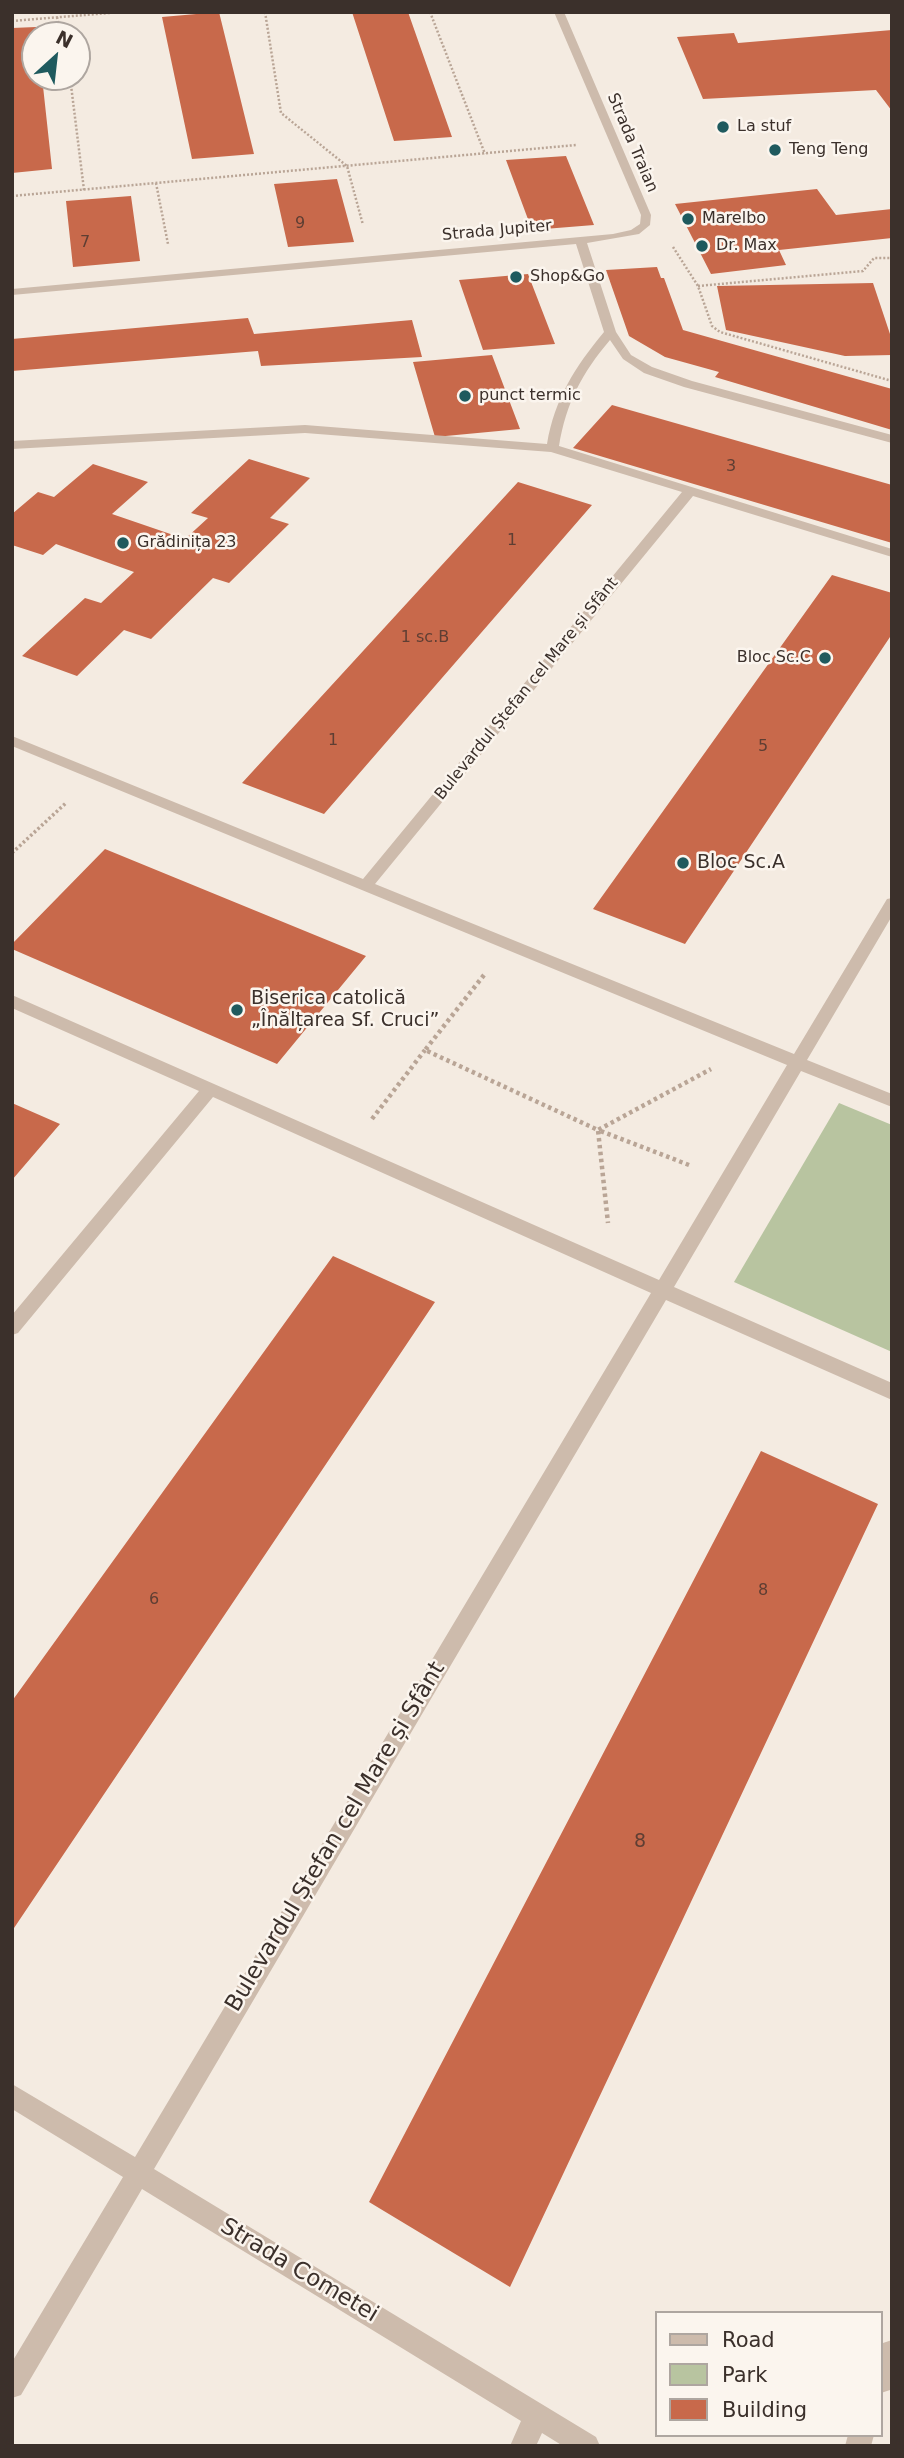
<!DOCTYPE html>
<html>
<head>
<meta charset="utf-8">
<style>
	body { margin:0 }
	#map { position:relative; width:904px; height:2458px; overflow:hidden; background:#f4ebe1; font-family:"DejaVu Sans",sans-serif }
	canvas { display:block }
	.frame { position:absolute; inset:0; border:14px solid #3b302b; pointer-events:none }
	.legend { position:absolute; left:655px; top:2311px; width:228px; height:126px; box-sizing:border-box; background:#fbf5ee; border:2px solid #aea6a0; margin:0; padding:9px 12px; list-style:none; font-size:21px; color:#3b302b }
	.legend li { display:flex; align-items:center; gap:14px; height:35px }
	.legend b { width:35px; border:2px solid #aea6a0 }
	.north { position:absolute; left:21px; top:21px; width:70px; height:70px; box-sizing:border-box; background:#fbf5ee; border:2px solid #aea6a0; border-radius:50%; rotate:27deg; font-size:19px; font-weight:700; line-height:28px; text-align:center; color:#3b302b }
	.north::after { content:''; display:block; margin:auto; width:24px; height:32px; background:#1f5a5e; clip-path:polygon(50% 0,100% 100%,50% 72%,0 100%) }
</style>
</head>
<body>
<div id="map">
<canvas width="904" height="2458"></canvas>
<div class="frame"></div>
<ul class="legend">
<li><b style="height:9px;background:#cdbbac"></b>Road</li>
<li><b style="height:19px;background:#b8c4a0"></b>Park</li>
<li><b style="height:19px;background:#c8694b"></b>Building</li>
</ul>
<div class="north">N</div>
</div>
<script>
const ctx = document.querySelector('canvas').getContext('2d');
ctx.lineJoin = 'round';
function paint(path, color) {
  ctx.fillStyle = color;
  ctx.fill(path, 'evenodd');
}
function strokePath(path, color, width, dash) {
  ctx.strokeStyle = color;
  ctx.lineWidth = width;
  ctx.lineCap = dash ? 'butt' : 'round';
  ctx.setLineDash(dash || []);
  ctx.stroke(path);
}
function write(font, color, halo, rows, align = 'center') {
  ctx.font = font + ' "DejaVu Sans",sans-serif';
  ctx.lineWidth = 5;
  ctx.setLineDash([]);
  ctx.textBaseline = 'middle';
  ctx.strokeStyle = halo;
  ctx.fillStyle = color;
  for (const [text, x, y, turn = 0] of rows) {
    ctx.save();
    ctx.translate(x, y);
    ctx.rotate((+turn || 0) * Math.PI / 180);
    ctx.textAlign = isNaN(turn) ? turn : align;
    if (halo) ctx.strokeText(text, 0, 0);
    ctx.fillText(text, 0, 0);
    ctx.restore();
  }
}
paint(new Path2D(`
	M839 1103 892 1125V1352L734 1282Z`), '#b8c4a0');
paint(new Path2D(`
	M219 12 254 154 192 159 162 17Z
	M352 12H408L452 137 394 141Z
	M36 27 35 77H42L52 169 12 173V28Z
	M892 30V111L876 90 703 99 677 37 734 33 738 43Z
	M566 156 594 225 532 230 506 160Z
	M337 179 354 242 288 247 274 184Z
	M817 189 836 215 892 209V238L779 250 786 265 711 274 675 204Z
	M131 196 140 261 73 267 66 201Z
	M657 267 661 278H664L683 330 892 389V430L715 377 719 372 665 357 629 336 606 270Z
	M528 274 555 344 483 350 459 280Z
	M873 283 892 340V355L845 356 726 330 717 286Z
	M248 318 254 334 412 320 422 357 261 366 258 351 12 371V339Z
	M492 355 520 429 435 437 413 362Z
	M612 405 892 485V543L573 448Z
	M249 459 310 478 270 518 289 524 229 583 213 578 151 639 124 630 77 676 22 656 85 598 101 603 134 572 56 544 43 555 12 545V514L38 492 54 497 93 464 148 482 112 514 185 539 208 518 191 513Z
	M518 482 592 505 324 814 242 783Z
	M832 575 892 593V634L685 944 593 909Z
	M105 849 366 956 277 1064 12 949V944Z
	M12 1103 60 1124 12 1180Z
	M333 1256 435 1302 12 1931V1701Z
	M761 1451 878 1504 510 2287 369 2202Z`), '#c8694b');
strokePath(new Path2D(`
	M265 12 281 113 347 166 363 225
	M430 12 485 154
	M57 17 61 35
	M12 21 121 12
	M70 77 84 190
	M156 183 168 244
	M12 196 576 145
	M673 247 698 286 712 326 720 332 892 381
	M698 286 863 271 874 258H892`), '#b9a596', 2.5, [2, 2]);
strokePath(new Path2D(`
	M12 853 67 802`), '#b9a596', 3.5, [2.5, 2.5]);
strokePath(new Path2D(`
	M484 975 425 1050 598 1130 608 1223
	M372 1119 425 1050
	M689 1165 598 1130 711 1069`), '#b9a596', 4.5, [3.5, 3.5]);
paint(new Path2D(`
	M554 12H564L651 215 650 225 639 234 587 243 616 332 631 355 652 367 692 381 892 435V443L684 387 644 373 623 359 610 340C582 373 566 403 559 446L892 549V557L693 496 375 884 794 1054 887 899 892 898V916L807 1060 892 1094V1107L801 1071 674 1287 892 1383V1400L666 1300 154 2169 596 2437 600 2446H563L542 2433 536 2446H510L521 2421 142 2189 21 2395 12 2398V2362L123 2177 12 2109V2084L135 2157 651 1293 213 1097 18 1333 12 1335V1315L199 1091 12 1008V995L659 1280 787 1065 12 746V736L363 879 682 492 551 452 305 433 12 449V441L305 425 547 444C555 398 575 367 604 332L576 244 12 295V289L613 234 631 230 640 224 641 215Z
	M892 2340V2385L890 2390 881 2393V2348L883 2343Z
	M848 2435H874L871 2446H845Z`), '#cdbbac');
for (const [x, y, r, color] of [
	[723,127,7,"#1f5a5e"],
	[775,150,7,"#1f5a5e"],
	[688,219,7,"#1f5a5e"],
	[702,246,7,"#1f5a5e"],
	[516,277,7,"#1f5a5e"],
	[465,396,7,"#1f5a5e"],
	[123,543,7,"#1f5a5e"],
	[825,658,7,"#1f5a5e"],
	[683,863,7,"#1f5a5e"],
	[237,1010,7,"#1f5a5e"]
]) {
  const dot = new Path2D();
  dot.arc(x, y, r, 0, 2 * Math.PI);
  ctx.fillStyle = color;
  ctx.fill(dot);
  strokePath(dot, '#fbf5ee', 2.5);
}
write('16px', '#3b302b', '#fbf5ee', [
	["La stuf",737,127],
	["Teng Teng",789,150],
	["Marelbo",702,219],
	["Dr. Max",716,246],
	["Shop&Go",530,277],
	["punct termic",479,396],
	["Grădinița 23",137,543],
	["Bloc Sc.C",811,658,"right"]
], 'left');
write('16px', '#3b302b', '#fbf5ee', [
	["Strada Traian",632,143,67],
	["Strada Jupiter",497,231,-5],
	["Bulevardul Ștefan cel Mare și Sfânt",527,689,-51]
]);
write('16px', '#5e3e33', null, [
	["9",300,224],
	["7",85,243],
	["3",731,467],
	["1",512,541],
	["1 sc.B",425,638],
	["1",333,741],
	["5",763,747],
	["8",763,1591],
	["6",154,1600]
]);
write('19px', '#3b302b', '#fbf5ee', [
	["Bloc Sc.A",697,863],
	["Biserica catolică",251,999],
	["„Înălțarea Sf. Cruci”",251,1021]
], 'left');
write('19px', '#5e3e33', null, [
	["8",640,1842]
]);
write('23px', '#3b302b', '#fbf5ee', [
	["Bulevardul Ștefan cel Mare și Sfânt",336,1837,-59],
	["Strada Cometei",299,2271,31]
]);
</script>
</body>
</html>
